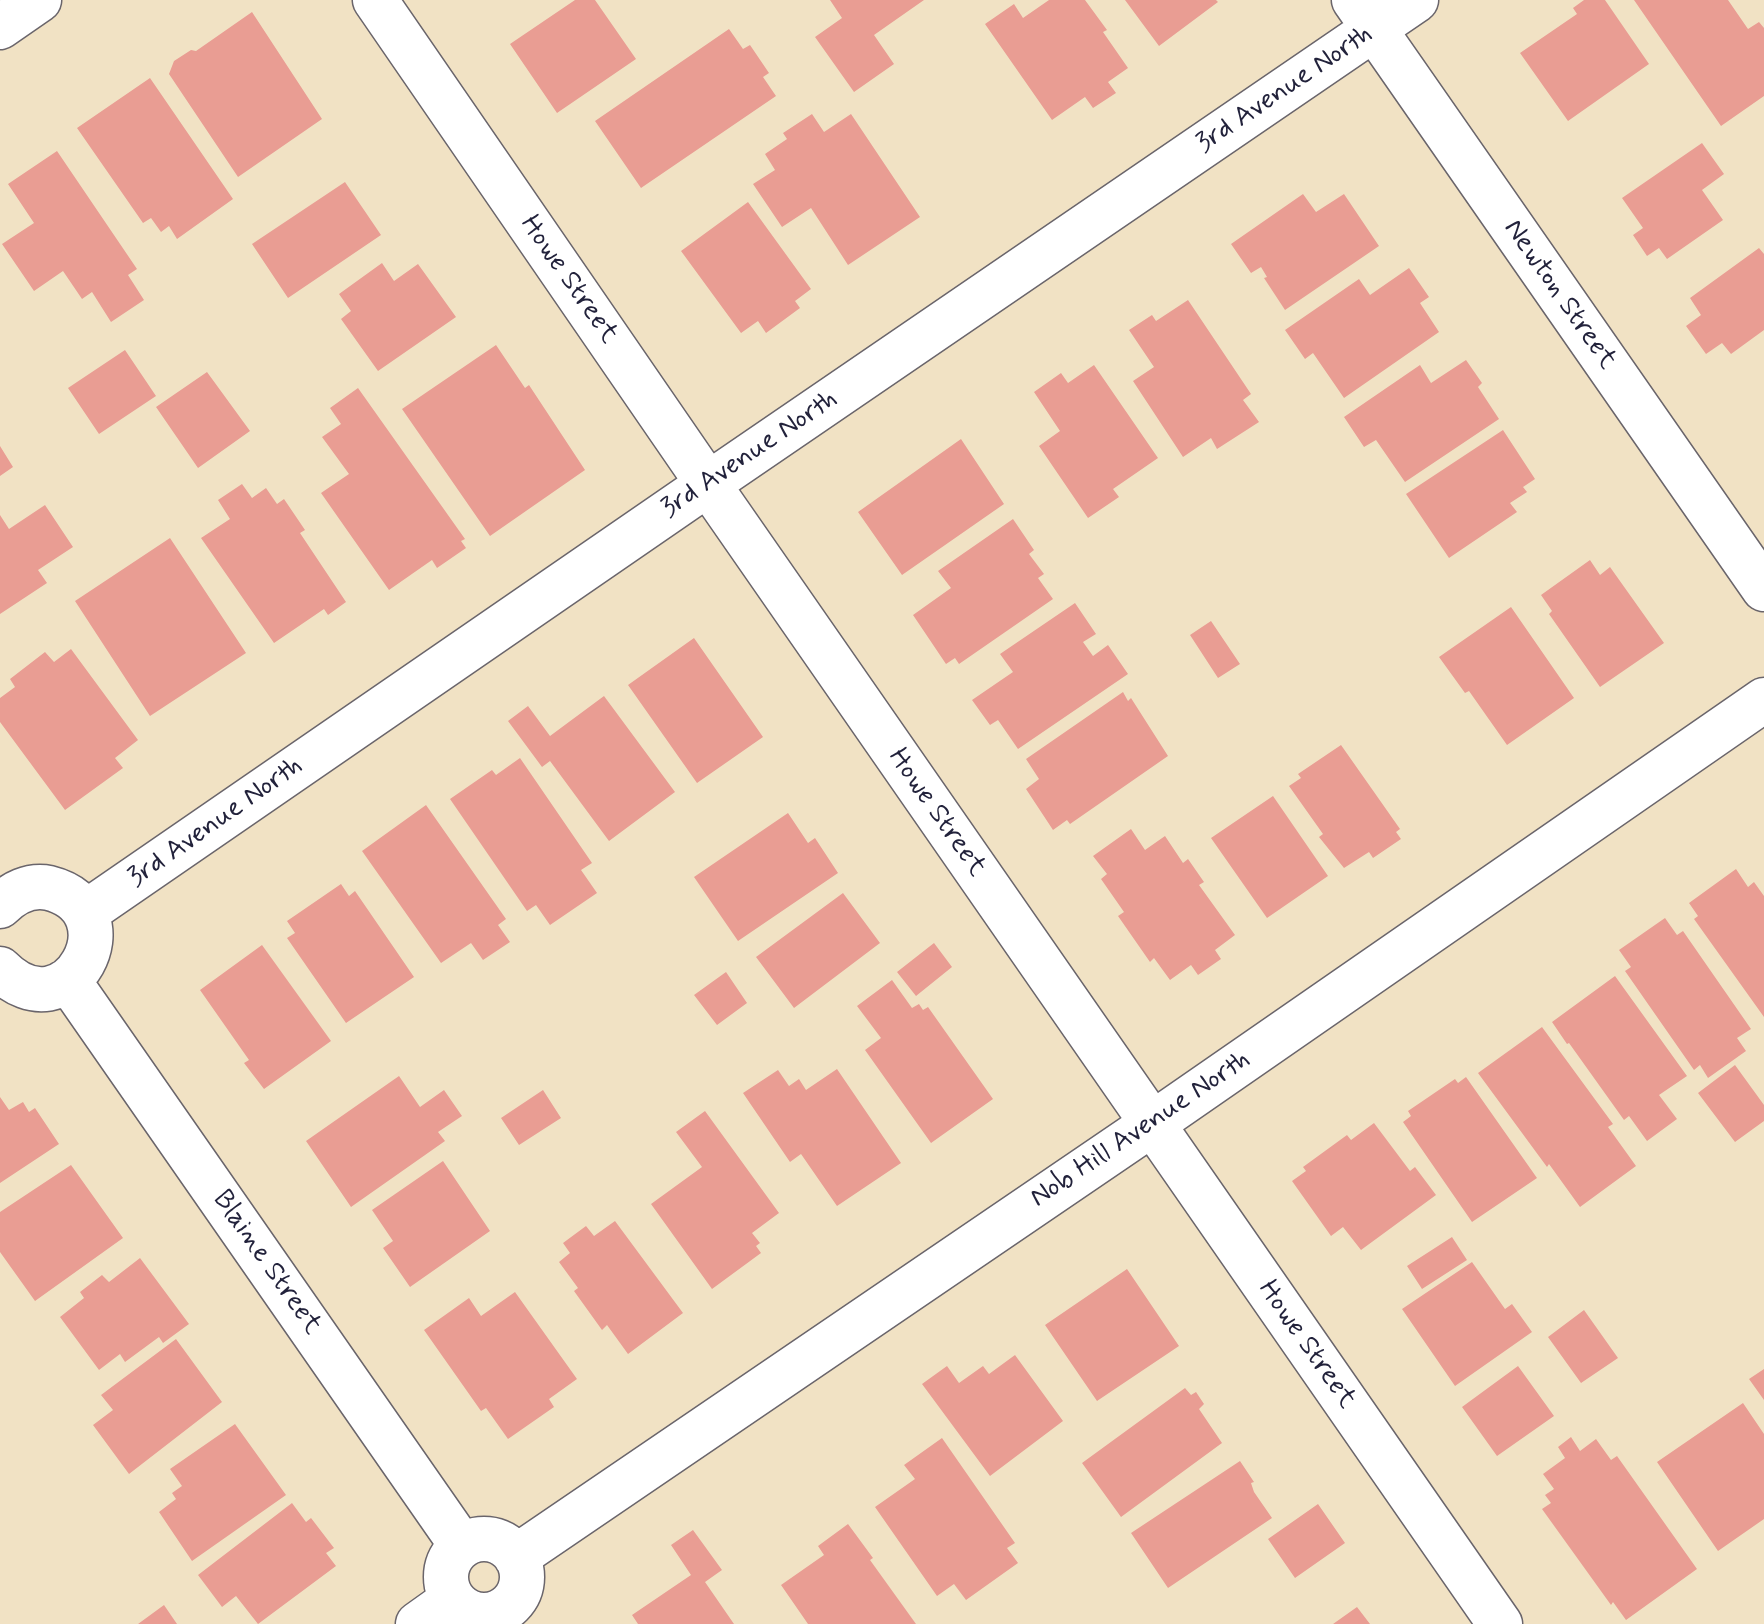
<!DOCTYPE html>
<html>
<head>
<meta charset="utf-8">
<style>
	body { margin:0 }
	canvas { display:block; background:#f1e2c4 }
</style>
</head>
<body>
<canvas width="1764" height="1624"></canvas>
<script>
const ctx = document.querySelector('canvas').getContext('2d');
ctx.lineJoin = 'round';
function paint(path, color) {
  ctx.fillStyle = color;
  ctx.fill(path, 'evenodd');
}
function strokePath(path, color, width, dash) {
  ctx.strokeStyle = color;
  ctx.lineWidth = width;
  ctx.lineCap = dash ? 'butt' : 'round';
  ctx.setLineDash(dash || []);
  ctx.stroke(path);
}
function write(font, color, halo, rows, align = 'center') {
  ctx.font = font + ' Mynerve,sans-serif';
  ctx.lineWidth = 6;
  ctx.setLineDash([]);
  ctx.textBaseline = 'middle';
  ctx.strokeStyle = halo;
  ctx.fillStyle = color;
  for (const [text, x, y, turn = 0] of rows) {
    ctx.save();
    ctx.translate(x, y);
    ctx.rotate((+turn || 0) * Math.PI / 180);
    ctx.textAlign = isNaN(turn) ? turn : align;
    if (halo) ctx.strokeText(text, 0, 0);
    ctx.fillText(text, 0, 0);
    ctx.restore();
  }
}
paint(new Path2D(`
	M575 0H595L636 59 557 113 510 44Z
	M830 0H924L874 35 894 64 854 92 815 37 842 18Z
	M1049 0H1085L1107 30 1103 32 1128 68 1108 82 1116 93 1093 108 1085 97 1052 120 985 24 1014 4 1023 18Z
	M1125 0H1216L1218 2 1159 46Z
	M1584 0H1605L1649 64 1568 121 1520 53 1577 14 1573 8Z
	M1634 0H1728L1748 29 1759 22 1764 28V96L1721 126Z
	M252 12 322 119 238 177 169 74 174 61 191 50 196 51Z
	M729 29 743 49 750 45 769 73 763 77 776 96 641 188 595 121Z
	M150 78 233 199 177 239 169 226 161 232 151 218 143 223 77 128Z
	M812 114 824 132 851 114 920 217 848 265 811 208 782 227 753 184 775 170 765 154 787 139 783 133Z
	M1702 143 1724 174 1702 190 1723 220 1667 259 1659 248 1647 256 1633 235 1643 228 1622 198Z
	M57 151 137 269 128 275 144 300 111 322 92 292 82 299 63 271 34 291 2 244 34 223 8 184Z
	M345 182 381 235 288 298 252 244Z
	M1303 194 1316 212 1344 194 1379 246 1285 310 1264 278 1267 277 1261 267 1251 273 1231 244Z
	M748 202 811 289 795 301 800 308 766 333 758 321 741 333 681 251Z
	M1759 248 1764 254V330L1731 354 1722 343 1706 354 1686 326 1701 315 1690 298Z
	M382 263 394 281 418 264 456 317 378 371 341 319 351 311 339 294Z
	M1409 268 1429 297 1420 303 1439 332 1344 398 1313 353 1305 359 1285 330 1359 279 1370 295Z
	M1188 300 1251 394 1243 400 1259 422 1217 449 1211 438 1183 457 1133 381 1154 367 1129 330 1152 315 1156 321Z
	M496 345 525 388 529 385 585 470 490 536 402 409Z
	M125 350 156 396 99 434 68 388Z
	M1466 360 1482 383 1478 387 1499 419 1405 482 1376 440 1364 447 1344 417 1420 365 1431 383Z
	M1094 365 1158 458 1113 489 1119 497 1088 518 1039 446 1060 431 1034 392 1061 373 1068 383Z
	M207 372 250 431 198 468 156 407Z
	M358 388 465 539 461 541 466 548 437 568 432 560 389 590 321 493 349 474 322 437 341 424 330 408Z
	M1503 430 1535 479 1523 487 1527 492 1510 503 1517 512 1449 558 1406 494Z
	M961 439 1004 504 902 575 858 512Z
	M0 446 13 467 0 476Z
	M242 484 252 498 266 488 277 504 284 499 305 530 300 533 346 602 328 615 324 609 274 643 201 538 230 519 218 500Z
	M45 505 73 547 38 570 47 583 0 614V515L9 529Z
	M1013 519 1034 550 1029 554 1044 574 1038 578 1053 599 959 664 955 658 946 664 913 615 951 588 938 571Z
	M170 538 246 653 150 716 75 601Z
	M1590 560 1600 575 1610 567 1664 643 1600 687 1549 614 1552 611 1541 595Z
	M1075 603 1096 634 1083 642 1093 656 1108 645 1128 674 1018 749 998 720 990 725 972 700 1013 672 1000 654Z
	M1511 607 1574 698 1507 745 1469 691 1465 693 1439 657Z
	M1211 621 1240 664 1218 678 1190 635Z
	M694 638 763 737 697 783 628 685Z
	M71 649 138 740 115 758 123 768 65 810 0 722V698L15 687 10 679 45 652 54 662Z
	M1123 692 1128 701 1131 698 1168 756 1070 824 1067 820 1053 830 1026 789 1039 779 1026 759Z
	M604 696 675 792 609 841 550 761 542 767 508 721 528 706 550 736Z
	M1341 745 1400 829 1396 832 1401 839 1373 858 1369 852 1344 868 1319 837 1323 834 1289 786 1301 778 1298 774Z
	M520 758 592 863 581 870 597 893 550 925 536 905 527 911 450 799 492 770 496 775Z
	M1273 796 1328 876 1267 918 1211 838Z
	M426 805 506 919 498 925 510 942 483 960 471 943 441 963 362 851Z
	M788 813 808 843 815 838 838 873 738 941 694 877Z
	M1131 829 1145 850 1165 836 1183 863 1188 859 1204 882 1199 885 1235 935 1215 950 1221 959 1198 975 1191 965 1170 980 1154 958 1150 962 1118 916 1124 912 1101 879 1107 874 1093 856Z
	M1736 869 1748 887 1754 882 1764 896V1017L1694 919 1698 916 1689 903Z
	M341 884 349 896 355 891 414 977 346 1023 287 938 295 933 287 921Z
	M843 893 880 943 794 1008 756 957Z
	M1665 918 1677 935 1683 931 1751 1029 1737 1038 1746 1051 1708 1078 1700 1065 1694 1070 1625 971 1631 967 1619 950Z
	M934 943 952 967 916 996 897 972Z
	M262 945 331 1041 264 1089 244 1063 249 1060 200 990Z
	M726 972 747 1003 717 1025 694 995Z
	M1615 976 1687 1076 1659 1095 1677 1119 1647 1141 1629 1116 1624 1120 1569 1043 1567 1044 1552 1022Z
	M892 980 912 1008 919 1004 923 1010 928 1007 993 1099 931 1143 865 1050 881 1038 857 1006Z
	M1542 1027 1613 1124 1608 1127 1636 1166 1580 1207 1549 1164 1547 1167 1478 1073Z
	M1735 1065 1764 1105V1121L1735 1142 1698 1093Z
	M837 1069 901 1163 837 1206 801 1154 790 1162 743 1093 778 1070 789 1086 799 1079 806 1090Z
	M399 1076 420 1107 444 1090 462 1116 438 1132 445 1141 351 1207 306 1141Z
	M1466 1077 1537 1178 1472 1222 1403 1122 1411 1116 1408 1111 1455 1079 1458 1083Z
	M543 1090 561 1118 519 1145 501 1118Z
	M0 1097 9 1110 23 1102 29 1112 35 1108 59 1144 0 1183Z
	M705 1111 779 1213 752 1233 760 1243 756 1246 761 1253 712 1289 651 1204 702 1167 676 1132Z
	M1374 1123 1410 1171 1415 1167 1436 1195 1361 1250 1343 1227 1331 1236 1292 1181 1306 1171 1303 1167 1347 1135 1351 1140Z
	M443 1161 490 1231 410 1287 383 1248 393 1241 372 1210Z
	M71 1165 123 1238 35 1301 0 1252V1212Z
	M615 1221 683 1313 628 1354 607 1325 602 1330 574 1291 578 1288 559 1262 570 1253 563 1243 586 1226 594 1236Z
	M1452 1237 1467 1260 1422 1289 1407 1266Z
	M140 1258 189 1324 163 1343 159 1337 125 1362 120 1354 99 1370 60 1317 84 1298 80 1292 102 1275 109 1282Z
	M1472 1262 1505 1309 1512 1304 1532 1332 1455 1386 1402 1309Z
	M1127 1269 1179 1346 1097 1401 1045 1325Z
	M515 1292 577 1379 549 1399 554 1407 508 1439 486 1408 481 1411 424 1330 469 1298 481 1316Z
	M1584 1310 1618 1358 1581 1383 1548 1337Z
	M176 1339 222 1402 129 1474 93 1425 113 1410 101 1395Z
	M1015 1355 1063 1421 990 1476 922 1384 947 1366 959 1383 983 1366 989 1374Z
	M1518 1366 1554 1416 1497 1456 1462 1407Z
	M1764 1369V1400L1749 1379Z
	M1185 1388 1191 1395 1196 1392 1204 1404 1199 1409 1222 1443 1121 1517 1082 1463Z
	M1743 1403 1764 1434V1519L1718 1551 1657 1462Z
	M235 1424 286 1495 192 1561 159 1512 176 1499 172 1493 182 1486 170 1469Z
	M1571 1437 1580 1451 1596 1439 1611 1460 1617 1456 1697 1569 1626 1620 1613 1602 1611 1605 1542 1509 1551 1503 1545 1495 1554 1489 1543 1474 1565 1458 1558 1447Z
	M942 1438 1015 1543 1007 1548 1018 1563 966 1600 954 1584 937 1596 875 1507 915 1479 904 1465Z
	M1240 1461 1254 1482 1251 1483 1254 1492 1272 1518 1168 1588 1131 1533Z
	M292 1503 306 1522 311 1518 334 1548 326 1553 336 1566 258 1624 236 1596 222 1607 198 1575Z
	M1318 1504 1345 1543 1295 1578 1268 1539Z
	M848 1524 873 1558 870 1560 916 1624H808L781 1585 824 1555 818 1546Z
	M693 1530 722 1570 705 1582 734 1624H638L632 1615 691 1575 671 1545Z
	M164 1605 177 1624H138Z
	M1357 1607 1370 1624H1333Z`), '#e99d93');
const street = new Path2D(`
	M375 0 708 484 1500 1624
	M1354 0 1764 589
	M0 27 39 0
	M0 906C13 893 30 884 49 888 137 910 68 1038 0 969
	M85 913 708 484 1416 0
	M68 980 462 1546
	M446 1577a38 38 0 1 1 76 0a38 38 0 1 1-76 0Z
	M516 1557 1152 1124 1764 700
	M418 1624 453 1599`);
strokePath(street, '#6a656b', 47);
strokePath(street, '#fff', 44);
write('28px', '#22223b', '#fff', [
	["3rd Avenue North",1285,90,-34],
	["Howe Street",568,280,55],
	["Newton Street",1559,295,55],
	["3rd Avenue North",750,455,-34],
	["Howe Street",936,813,55],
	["3rd Avenue North",216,823,-35],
	["Nob Hill Avenue North",1141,1130,-34],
	["Blaine Street",266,1263,55],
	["Howe Street",1306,1345,55]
]);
</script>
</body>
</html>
